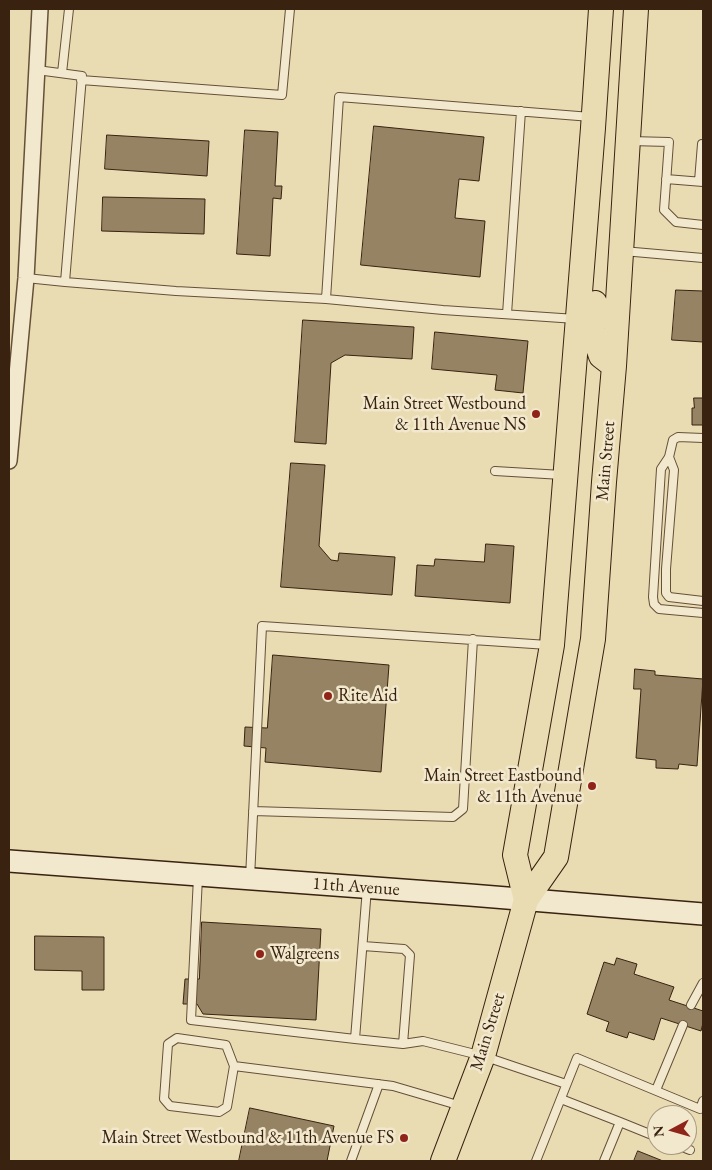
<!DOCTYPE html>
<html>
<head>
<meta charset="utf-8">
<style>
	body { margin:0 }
	#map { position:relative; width:712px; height:1170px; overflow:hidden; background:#eadcb2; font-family:"EB Garamond",serif }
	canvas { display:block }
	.frame { position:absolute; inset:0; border:10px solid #392210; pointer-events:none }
	.north { position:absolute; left:647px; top:1105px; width:50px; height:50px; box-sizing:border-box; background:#f1e8cd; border:1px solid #a79981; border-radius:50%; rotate:264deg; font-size:14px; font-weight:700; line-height:20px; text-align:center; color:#392210 }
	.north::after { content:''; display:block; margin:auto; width:18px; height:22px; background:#8f2418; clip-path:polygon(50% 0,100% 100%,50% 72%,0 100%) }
</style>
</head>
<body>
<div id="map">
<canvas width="712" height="1170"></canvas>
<div class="frame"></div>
<div class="north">N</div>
</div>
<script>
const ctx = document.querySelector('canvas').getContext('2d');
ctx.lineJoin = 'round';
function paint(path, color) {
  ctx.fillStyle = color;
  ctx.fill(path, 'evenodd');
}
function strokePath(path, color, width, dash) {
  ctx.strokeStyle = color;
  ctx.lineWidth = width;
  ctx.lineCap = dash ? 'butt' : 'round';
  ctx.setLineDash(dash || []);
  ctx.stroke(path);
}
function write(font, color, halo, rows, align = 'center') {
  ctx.font = font + ' "EB Garamond",serif';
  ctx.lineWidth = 5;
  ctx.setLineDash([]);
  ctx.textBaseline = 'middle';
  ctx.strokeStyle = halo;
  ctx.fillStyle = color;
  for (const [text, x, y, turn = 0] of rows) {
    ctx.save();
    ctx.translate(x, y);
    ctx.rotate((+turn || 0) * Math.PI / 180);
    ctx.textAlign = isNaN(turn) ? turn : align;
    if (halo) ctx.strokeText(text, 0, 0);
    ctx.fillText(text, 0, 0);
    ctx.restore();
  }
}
const building = new Path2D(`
	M374 126 484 137 479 181 459 179 455 218 485 221 480 277 361 265Z
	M245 130 278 132 275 186H282L281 199 273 198 270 256 237 254Z
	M107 135 209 141 207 176 105 169Z
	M103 197 205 199 204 234 102 231Z
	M676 290 703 291V342L672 340Z
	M303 320 414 327 412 359 345 355 331 363 326 444 295 442Z
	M435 332 528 341 523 393 495 390 497 375 432 369Z
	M694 398H703V425H692V408H694Z
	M291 463 325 465 319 546 331 560 338 561 339 553 395 557 392 595 281 587Z
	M486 544 514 546 510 603 415 596 417 565 434 566 435 559 484 562Z
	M273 655 389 665 381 772 265 762 266 748 244 746 245 727 267 728Z
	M635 669 655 671V675L703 679 697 766 679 764 678 769 656 768V760L636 758 641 689H634Z
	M202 922 321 929 316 1020 203 1014 197 1004H183L185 979H199Z
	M35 936 104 937V990H82V971L35 970Z
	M617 958 637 964 634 974 674 987 669 1000 703 1011V1023L701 1031 661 1018 654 1040 629 1032 627 1038 606 1031 609 1022 587 1014 604 962 614 965Z
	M250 1108 334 1126 327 1161H239Z
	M638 1151 663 1161H634Z`);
paint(building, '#958364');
strokePath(building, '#392210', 1);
const service = new Path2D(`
	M37 70 82 76 65 282 176 291 326 299
	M62 73 69 9
	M81 80 282 95 290 9
	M630 141 669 142 664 210 676 222 703 225
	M666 179 703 182
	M699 181 702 144H703
	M623 251 703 258
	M26 278 65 282
	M507 314 521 111
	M576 319 443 310 326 299 339 97 591 117
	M703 438 678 437 673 440 669 457 661 469 653 597 654 604 659 609 703 613
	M669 457 674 470 666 569V593L669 597 703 601
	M495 471 562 475
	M253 811 453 817 463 809 473 639
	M198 877 191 1020 355 1039
	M250 878 262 626 548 645
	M367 888 355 1039 403 1044 423 1041 483 1056 566 1084
	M363 946 404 949 410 955 403 1044
	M691 1005 703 983
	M234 1066 227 1107 219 1112 170 1106 164 1099 168 1044 177 1038 226 1045 234 1066 393 1086 461 1106
	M656 1090 683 1025
	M561 1099 620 1122 604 1161
	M620 1122 657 1137
	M677 1145 690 1150
	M351 1161 379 1084
	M536 1161 577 1058 700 1109 703 1101`);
const minor = new Path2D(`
	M9 461 26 278 40 9`);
const secondary = new Path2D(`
	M9 861 470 895 703 914`);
const primary = new Path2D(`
	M595 303 592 330 601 356 614 366
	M526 900 515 855 552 645 593 128 601 9
	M443 1161 483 1056 526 900 556 857 593 639 604 482 614 366 636 9`);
strokePath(service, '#655038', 10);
strokePath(minor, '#655038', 18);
strokePath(secondary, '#392210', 24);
strokePath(primary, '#392210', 26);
strokePath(service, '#f1e8cd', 8);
strokePath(minor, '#f1e8cd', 15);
strokePath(secondary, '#f1e8cd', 21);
strokePath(primary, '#eadcb2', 24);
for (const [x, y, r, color] of [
	[536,414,5,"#8f2418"],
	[328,696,5,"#8f2418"],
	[592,786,5,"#8f2418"],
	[260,954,5,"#8f2418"],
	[404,1138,5,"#8f2418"]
]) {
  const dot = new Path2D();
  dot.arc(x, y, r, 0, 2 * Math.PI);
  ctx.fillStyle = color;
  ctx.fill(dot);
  strokePath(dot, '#f1e8cd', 2);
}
write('18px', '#392210', '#f1e8cd', [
	["Main Street Westbound",526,404],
	["& 11th Avenue NS",526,425],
	["Rite Aid",338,696,"left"],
	["Main Street Eastbound",582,776],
	["& 11th Avenue",582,797],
	["Walgreens",270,954,"left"],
	["Main Street Westbound & 11th Avenue FS",394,1138]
], 'right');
write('18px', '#392210', '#f1e8cd', [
	["Main Street",606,461,-85],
	["11th Avenue",356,887,4],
	["Main Street",488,1032,-73]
]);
</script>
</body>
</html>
